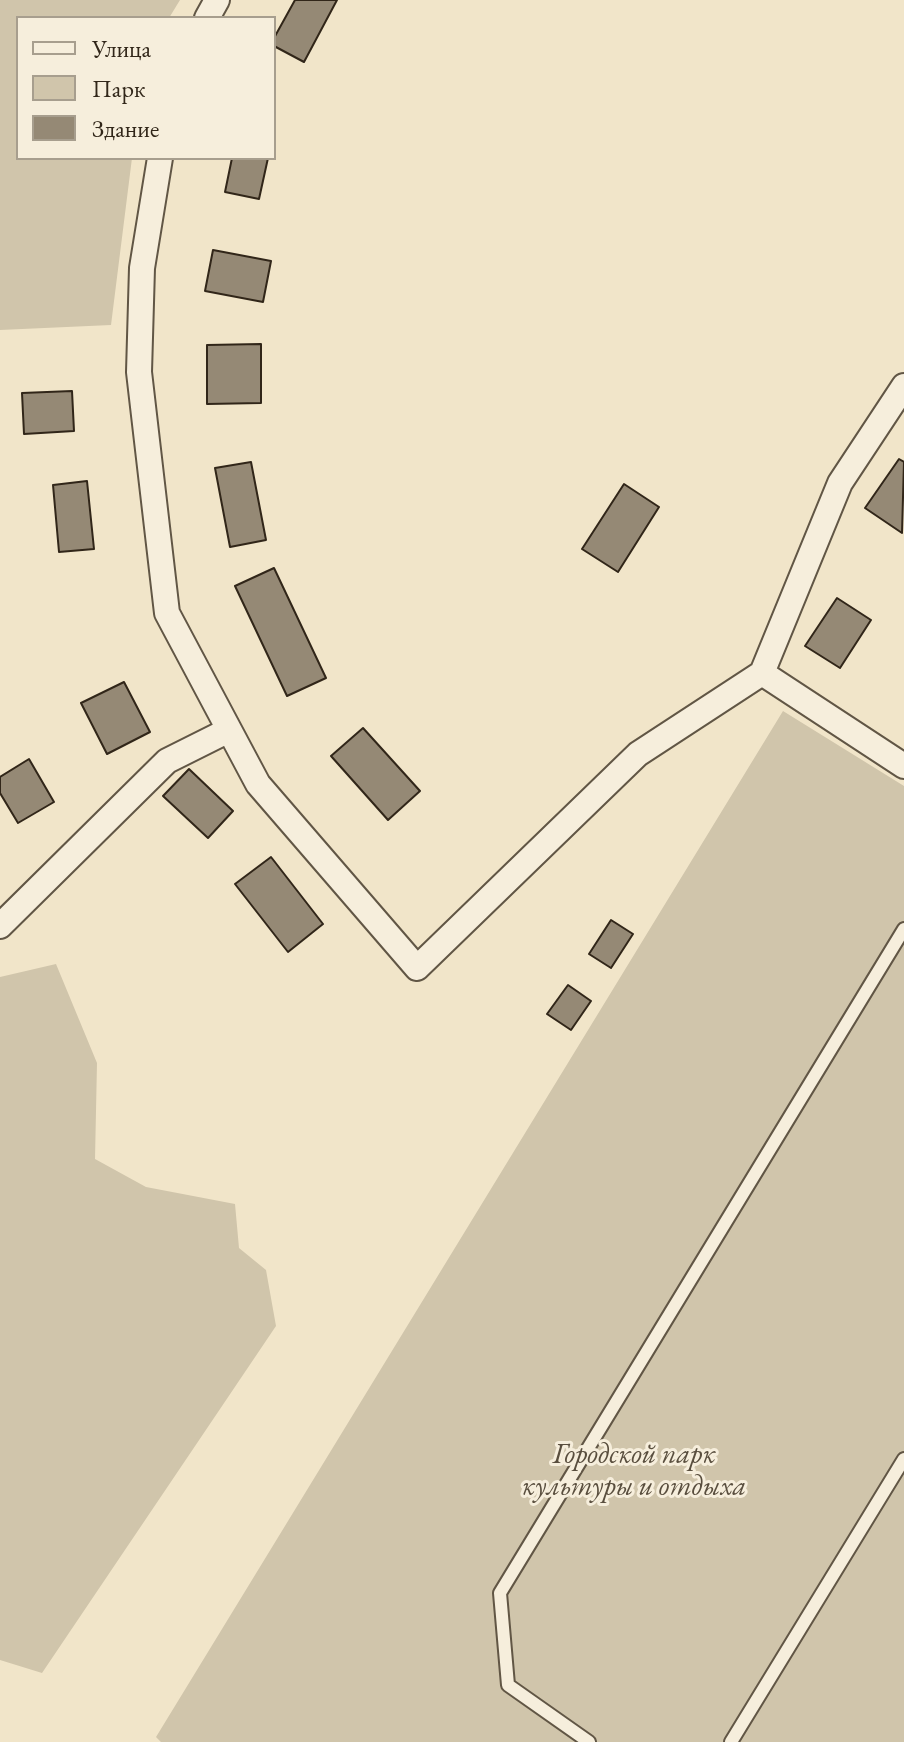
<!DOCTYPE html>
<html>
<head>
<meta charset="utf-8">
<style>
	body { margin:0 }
	#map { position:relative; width:904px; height:1742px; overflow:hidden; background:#f1e5c9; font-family:"EB Garamond",serif }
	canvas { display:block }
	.legend { position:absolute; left:16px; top:16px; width:260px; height:144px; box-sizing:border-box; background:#f6eedc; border:2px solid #a79e8e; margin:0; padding:10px 14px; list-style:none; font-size:24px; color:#312619 }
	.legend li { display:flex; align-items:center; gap:16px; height:40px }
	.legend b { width:40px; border:2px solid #a79e8e }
</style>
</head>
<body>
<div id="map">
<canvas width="904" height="1742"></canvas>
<ul class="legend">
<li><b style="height:10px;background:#f6eedc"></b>Улица</li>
<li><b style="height:22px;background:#d0c5ab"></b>Парк</li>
<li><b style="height:22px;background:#958975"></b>Здание</li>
</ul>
</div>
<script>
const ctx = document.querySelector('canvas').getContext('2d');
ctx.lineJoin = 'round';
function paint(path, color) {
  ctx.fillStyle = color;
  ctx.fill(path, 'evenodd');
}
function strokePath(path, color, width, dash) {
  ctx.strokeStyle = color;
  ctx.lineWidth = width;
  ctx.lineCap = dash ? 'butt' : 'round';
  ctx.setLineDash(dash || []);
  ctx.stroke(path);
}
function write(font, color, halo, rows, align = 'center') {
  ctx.font = font + ' "EB Garamond",serif';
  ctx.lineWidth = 6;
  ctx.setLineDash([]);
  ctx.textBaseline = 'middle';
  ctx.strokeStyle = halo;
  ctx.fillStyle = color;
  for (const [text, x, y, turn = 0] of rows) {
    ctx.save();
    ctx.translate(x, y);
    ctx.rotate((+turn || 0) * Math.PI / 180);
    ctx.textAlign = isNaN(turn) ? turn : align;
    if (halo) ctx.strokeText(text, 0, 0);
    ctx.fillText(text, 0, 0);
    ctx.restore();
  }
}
paint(new Path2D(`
	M0 0H180L169 18H18V158H132L111 325 0 330Z
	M783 711 904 786V1742H161L156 1737Z
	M56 964 97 1063 95 1159 146 1187 235 1204 239 1248 266 1270 276 1326 42 1673 0 1660V977Z`), '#d0c5ab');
const building = new Path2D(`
	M295 0H337L304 62 274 46V38Z
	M232 158H268L259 199 225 192Z
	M213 250 271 261 263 302 205 291Z
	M261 344V403L207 404V345Z
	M72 391 74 431 24 434 22 393Z
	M899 459 904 462 902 533 865 508Z
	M251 462 266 540 230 547 215 468Z
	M87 481 94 549 59 552 53 485Z
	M624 484 659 507 618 572 582 549Z
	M274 568 326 678 287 696 235 586Z
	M837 598 871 620 840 668 805 646Z
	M124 682 150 732 107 754 81 703Z
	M363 728 420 791 388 820 331 756Z
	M29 759 54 802 18 823 0 793V777Z
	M189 769 233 811 208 838 163 796Z
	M271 857 323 924 288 952 235 884Z
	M611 920 633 934 611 968 589 954Z
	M568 985 591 1001 571 1030 547 1014Z`);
paint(building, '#958975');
strokePath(building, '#312619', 2);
const lane = new Path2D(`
	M589 1742 508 1685 500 1593 904 929
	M731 1742 904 1459`);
const street = new Path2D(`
	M207 18 217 0
	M160 158 142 268 139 372 167 613 258 784 417 968 638 754 762 673
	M762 673 840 483 904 386
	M762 673 904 766
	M0 926 167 761 229 730`);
strokePath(lane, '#615645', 16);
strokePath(street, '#615645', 28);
strokePath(lane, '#f6eedc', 12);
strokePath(street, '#f6eedc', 24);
write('italic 28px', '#594e3e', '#f6eedc', [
	["Городской парк",634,1455],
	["культуры и отдыха",634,1487]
]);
</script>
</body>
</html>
